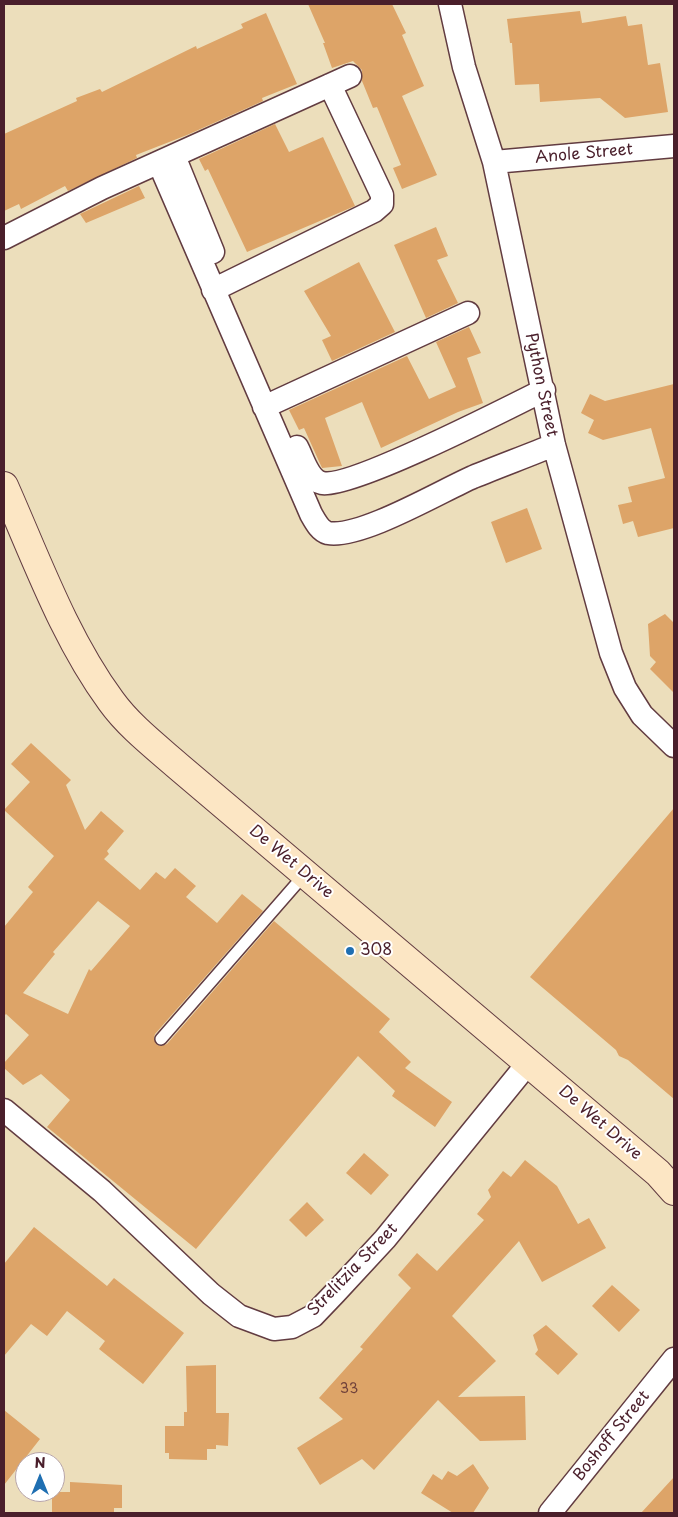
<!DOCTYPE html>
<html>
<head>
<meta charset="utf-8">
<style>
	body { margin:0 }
	#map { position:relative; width:678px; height:1517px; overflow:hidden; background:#ecdebb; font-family:"Playpen Sans",sans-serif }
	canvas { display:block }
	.frame { position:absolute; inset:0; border:5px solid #4a1f2b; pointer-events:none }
	.north { position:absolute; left:15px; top:1452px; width:50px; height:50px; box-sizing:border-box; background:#fff; border:1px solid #b7a5aa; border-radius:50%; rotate:0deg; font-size:14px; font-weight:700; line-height:20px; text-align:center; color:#4a1f2b }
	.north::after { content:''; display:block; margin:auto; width:18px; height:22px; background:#1f6fb2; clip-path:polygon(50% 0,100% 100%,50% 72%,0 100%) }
</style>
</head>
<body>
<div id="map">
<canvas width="678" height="1517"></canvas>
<div class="frame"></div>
<div class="north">N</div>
</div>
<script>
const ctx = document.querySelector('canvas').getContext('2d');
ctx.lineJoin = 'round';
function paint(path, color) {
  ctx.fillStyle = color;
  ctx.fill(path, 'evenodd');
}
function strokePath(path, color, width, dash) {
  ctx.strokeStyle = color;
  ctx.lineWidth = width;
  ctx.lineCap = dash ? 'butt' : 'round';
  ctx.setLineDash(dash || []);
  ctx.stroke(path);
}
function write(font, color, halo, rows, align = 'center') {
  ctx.font = font + ' "Playpen Sans",sans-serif';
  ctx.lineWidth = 4;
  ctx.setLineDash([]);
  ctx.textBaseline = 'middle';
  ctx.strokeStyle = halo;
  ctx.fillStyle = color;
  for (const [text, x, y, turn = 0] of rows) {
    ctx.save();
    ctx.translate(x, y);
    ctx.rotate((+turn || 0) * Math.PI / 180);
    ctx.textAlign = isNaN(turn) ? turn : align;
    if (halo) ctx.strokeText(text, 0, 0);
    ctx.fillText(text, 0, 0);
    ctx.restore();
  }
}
paint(new Path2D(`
	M308 4H392L406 33 402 35 424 86 402 96 437 175 402 189 393 168 401 165 377 107 373 108 362 81V70L353 61 332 68 323 43H325Z
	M580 11 582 23 626 16 628 26 642 24 648 65 660 63 668 112 625 118 600 98 540 102 539 84 515 85 512 43H510L507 19Z
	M266 13 297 84 262 98 263 101 187 135 136 155 137 158 68 191 65 186 21 209 19 204 4 211V134L77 101 76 98 100 89 102 92 196 46 197 49 243 28 241 24Z
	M275 124 289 152 323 137 355 206 247 252 208 169 205 171 199 159Z
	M139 186 145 198 86 223 80 214Z
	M436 227 448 256 437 260 458 303 426 318 394 245Z
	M359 262 395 332 332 361 322 340 331 336 304 291Z
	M469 327 481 353 467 358 483 403 458 412 381 448 362 402 325 418 342 466 322 468 304 428 299 430 289 410 407 356 429 399 456 387 436 342Z
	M674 384V528L638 537 633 521 623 524 618 505 632 502 628 487 665 478 651 428 603 440 588 433 594 420 581 413 590 394 605 401Z
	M527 508 542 549 506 563 491 522Z
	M665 614 674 623V693L650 669 656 662 650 656 648 624Z
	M31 743 71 780 66 785 85 830 101 811 124 831 107 851 109 854 104 859 140 890 156 872 165 879 175 868 196 886 186 897 217 923 242 894 263 911 155 1034 154 1038 156 1044 160 1046 167 1044 274 921 390 1019 379 1032 411 1062 405 1068 452 1102 435 1127 392 1096 395 1091 358 1056 196 1249 47 1127 70 1100 41 1074 23 1085 4 1068V1063L29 1035 6 1014 4 1016V927L33 892 28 887 54 856 4 810 30 782 11 764ZM98 901 130 926 91 971 89 969 68 1014 23 993 55 954 53 952Z
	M674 808V1099L628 1060 619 1056 616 1050 530 977Z
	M364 1153 389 1175 371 1195 346 1173Z
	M525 1160 557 1186 578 1224 589 1218 606 1248 542 1282 519 1241 452 1316 496 1361 458 1397 525 1396 526 1440 480 1441 438 1400 374 1470 362 1459 320 1485 297 1448 343 1419 319 1398 363 1349 360 1347 411 1288 398 1275 417 1253 437 1271 484 1220 477 1214 491 1197 488 1190 503 1171 511 1177Z
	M307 1202 324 1220 306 1237 289 1220Z
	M34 1227 107 1286 114 1278 184 1333 143 1384 99 1349 105 1341 67 1311 47 1336 31 1324 4 1356V1264Z
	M612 1285 640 1310 619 1332 592 1306Z
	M546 1325 578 1354 558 1375 535 1354 538 1350 533 1335Z
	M216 1365V1413H229L228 1446 216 1445V1449H207V1460L169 1459V1453H165V1426H184V1412H187L186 1366Z
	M4 1410 40 1439 4 1485Z
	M473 1464 489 1488 473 1513H453L421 1493 433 1474 442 1480 448 1471 457 1476Z
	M674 1477V1513H641Z
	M70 1482 122 1485V1508H114V1513H52V1492H70Z`), '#dda468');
const lane = new Path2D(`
	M161 1039 305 874`);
const street = new Path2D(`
	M450 4 464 67 494 162 554 445 611 653 625 688 642 715 674 746
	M174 156 213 252
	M494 162 674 146
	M159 163 311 514C315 521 320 531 328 533 360 539 441 491 473 477 500 466 527 456 554 445
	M4 238 102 188 350 76
	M213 290 374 211 382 204V195L330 85
	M264 407 468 313
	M297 447C303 458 308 480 322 483 350 489 510 407 544 390
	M4 1110 102 1191 211 1294 239 1316 274 1329 292 1327 313 1316 335 1293 385 1239 529 1062
	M550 1513 674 1359`);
const secondary = new Path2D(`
	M4 486C36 558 64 637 111 701 129 726 155 746 179 767L658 1173 674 1191`);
strokePath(lane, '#623c41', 14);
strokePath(street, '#623c41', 25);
strokePath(secondary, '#623c41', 30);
strokePath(lane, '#fff', 11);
strokePath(street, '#fff', 22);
strokePath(secondary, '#fce6c4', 28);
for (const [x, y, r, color] of [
	[350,951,5,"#1f6fb2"]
]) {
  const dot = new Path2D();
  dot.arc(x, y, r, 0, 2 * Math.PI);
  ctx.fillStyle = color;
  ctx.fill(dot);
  strokePath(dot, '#fff', 2);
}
write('14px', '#6f403a', null, [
	["33",349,1389]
]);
write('16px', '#4a1f2b', '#fff', [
	["Anole Street",584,154,-5],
	["Python Street",541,385,78],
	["De Wet Drive",291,862,40],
	["De Wet Drive",600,1123,41],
	["Strelitzia Street",353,1270,-46],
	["Boshoff Street",612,1436,-51]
]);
write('16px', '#4a1f2b', '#fff', [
	["308",360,951]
], 'left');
</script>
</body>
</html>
